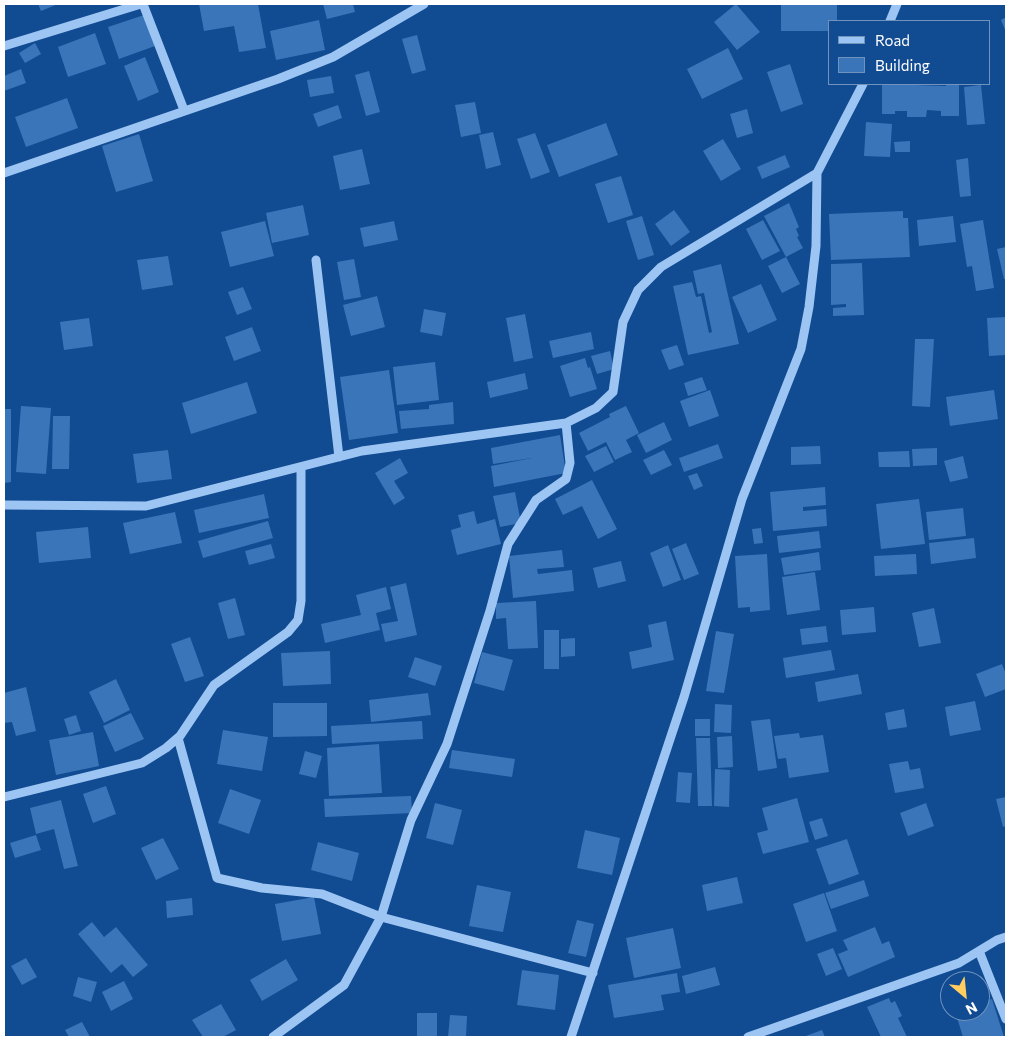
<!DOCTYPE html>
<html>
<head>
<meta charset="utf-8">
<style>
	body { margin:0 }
	#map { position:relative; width:1010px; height:1041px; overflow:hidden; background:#114b92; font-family:Commissioner,sans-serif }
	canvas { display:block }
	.frame { position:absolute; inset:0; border:5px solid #fff; pointer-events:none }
	.legend { position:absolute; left:828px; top:20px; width:162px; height:65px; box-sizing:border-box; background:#114b92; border:1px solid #7093be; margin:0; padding:6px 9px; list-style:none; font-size:15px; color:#fff }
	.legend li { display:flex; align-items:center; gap:10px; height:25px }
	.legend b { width:25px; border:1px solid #7093be }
	.north { position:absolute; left:940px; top:971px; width:50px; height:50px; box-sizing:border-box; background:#114b92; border:1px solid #7093be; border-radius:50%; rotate:152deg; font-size:14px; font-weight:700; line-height:20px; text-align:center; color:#fff }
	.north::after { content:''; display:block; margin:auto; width:18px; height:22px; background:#ffce5f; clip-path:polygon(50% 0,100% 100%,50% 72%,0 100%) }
</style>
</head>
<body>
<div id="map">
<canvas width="1010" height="1041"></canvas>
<div class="frame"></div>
<ul class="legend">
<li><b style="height:6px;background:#9dc5f3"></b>Road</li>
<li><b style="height:14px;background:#3a75ba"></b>Building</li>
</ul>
<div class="north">N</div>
</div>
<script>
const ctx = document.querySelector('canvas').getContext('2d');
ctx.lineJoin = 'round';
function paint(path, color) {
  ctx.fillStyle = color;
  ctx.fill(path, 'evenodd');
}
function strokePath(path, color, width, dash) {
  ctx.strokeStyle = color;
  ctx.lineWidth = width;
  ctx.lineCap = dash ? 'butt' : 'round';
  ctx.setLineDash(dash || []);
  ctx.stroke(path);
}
paint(new Path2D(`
	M38 4H58L41 11Z
	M199 4H258L266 48 239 52 234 26 204 31Z
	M323 4H353L355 12 327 19Z
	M736 4 760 32 737 50 714 22Z
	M781 4H837V21H829V31H781Z
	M144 15 155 46 119 59 108 27Z
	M1006 17V32L1001 20Z
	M319 20 325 50 276 60 270 31Z
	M95 33 106 64 68 77 58 47Z
	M417 35 426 70 412 74 402 39Z
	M35 43 41 54 25 63 19 53Z
	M728 48 743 79 702 99 687 69Z
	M145 57 159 92 138 101 124 66Z
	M790 64 803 104 781 112 767 72Z
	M21 69 26 83 4 91V76Z
	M369 71 380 112 366 116 355 75Z
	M331 76 334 93 310 97 307 80Z
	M882 84 946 86V84H959V116H941V111L927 110 926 117H907V111H895V114H882Z
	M981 85 985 124 967 125 964 87Z
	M67 98 78 128 26 147 15 117Z
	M475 102 481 133 461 137 455 105Z
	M338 105 342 118 318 127 313 114Z
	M747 109 753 133 737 138 730 114Z
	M866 122 892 124 890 157 864 156Z
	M606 123 618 155 559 177 547 145Z
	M493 132 501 165 486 169 479 135Z
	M535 133 550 172 531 179 517 139Z
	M139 134 153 181 116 192 102 146Z
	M723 139 741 169 721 181 703 151Z
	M910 141V152H895L894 142Z
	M362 149 370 184 340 190 333 156Z
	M785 155 790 167 762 179 757 167Z
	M968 158 971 196 960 197 956 160Z
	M621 176 633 215 608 223 595 184Z
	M789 203 799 227 796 229 799 236 797 237 803 248 786 257 764 216Z
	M303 205 309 235 272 243 266 213Z
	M674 210 690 232 671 246 655 224Z
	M903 211V218H908L910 257 831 260 829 214Z
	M642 216 654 255 638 260 626 221Z
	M953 216 956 242 919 246 917 220Z
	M763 220 780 251 762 260 746 229Z
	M983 220 994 288 976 291 972 266 967 267 960 224Z
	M265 221 274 256 230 267 221 232Z
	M394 221 398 240 364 247 360 228Z
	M1006 247V279H1004L997 249Z
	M168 256 173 285 142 290 137 260Z
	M786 257 800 284 782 293 768 266Z
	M354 259 361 297 344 300 337 262Z
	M862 263 864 315 833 316V308L846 307V304L831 305V264Z
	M721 264 739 344 688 355 673 286 692 282 696 297 701 296 709 333 712 332 704 293 698 294 693 271Z
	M761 284 777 320 748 333 732 297Z
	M243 287 252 309 237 315 228 292Z
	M377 296 385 327 351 336 343 305Z
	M424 309 446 313 442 336 420 332Z
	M525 314 533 358 514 362 506 318Z
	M1006 317V355L989 356 987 318Z
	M89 318 93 346 64 350 60 322Z
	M252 327 261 351 234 361 225 337Z
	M591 332 594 349 553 358 549 341Z
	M915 339H934L930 407 912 406Z
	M677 345 684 365 669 370 661 350Z
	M610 351 614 369 597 374 591 356Z
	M585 358 588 368 590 367 597 389 570 397 560 366Z
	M435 362 439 400 397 405 393 367Z
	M389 370 398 433 349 440 340 377Z
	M525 373 528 389 490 398 487 382Z
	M702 377 707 390 688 396 684 383Z
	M247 382 257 413 191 434 182 403Z
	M710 390 719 416 689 427 680 401Z
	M994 390 998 419 950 426 946 397Z
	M453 402 454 424 401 429 399 411 429 409V405Z
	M21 406 51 408 46 474 16 472Z
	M626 406 639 433 626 440 632 452 615 460 606 442 588 451 579 433 610 417 609 414Z
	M4 409H11V482L4 483Z
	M53 416H70L69 469H52Z
	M664 422 672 440 646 453 637 435Z
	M560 435 566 473 494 487 491 466 532 458 493 464 491 448Z
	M718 444 723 458 684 472 679 458Z
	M606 446 614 462 594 472 585 456Z
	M820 446 821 464 791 465V447Z
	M937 448V465L913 466 912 449Z
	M168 450 172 479 137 483 133 454Z
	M664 450 672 465 651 475 643 460Z
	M909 451 910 467H879L878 452Z
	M963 456 968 478 950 482 944 461Z
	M400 458 408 473 394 481 405 498 394 505 375 473Z
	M697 473 703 486 694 490 688 476Z
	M592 480 617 529 598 539 582 506 563 515 555 499Z
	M825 487 826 505 803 507V511L826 509 827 526 773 531 770 492Z
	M515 492 521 523 500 527 493 496Z
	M264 494 269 518 199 533 194 510Z
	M919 499 925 544 881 549 876 504Z
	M963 508 966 536 929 540 926 512Z
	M474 511 477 524 495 519 501 544 457 555 451 530 461 527 458 515Z
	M175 512 182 543 130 554 123 523Z
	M268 521 273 538 203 558 198 541Z
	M88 527 91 558 39 563 36 532Z
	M761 528 763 543 754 544 752 529Z
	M819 531 821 548 779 553 777 536Z
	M974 538 976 558 931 564 929 543Z
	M686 543 699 574 684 580 672 549Z
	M271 544 275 558 249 565 245 551Z
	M668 545 681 580 663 587 650 553Z
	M562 550 564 567 537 569 538 574 572 570 574 591 513 598 509 556Z
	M819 552 821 570 784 575 781 558Z
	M767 554 770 610 750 612V607L738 608 735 556Z
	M916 554 917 574 875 576 874 556Z
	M621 561 626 581 598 588 593 568Z
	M815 572 820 610 787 615 782 577Z
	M406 583 417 635 385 642 381 624 398 621 390 587Z
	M386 587 391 609 376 613 380 630 325 643 321 624 361 615 356 595Z
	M235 598 245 635 228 639 218 603Z
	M536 601 538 648 508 649 506 618 496 619V603Z
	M874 607 876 632 842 635 840 610Z
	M934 608 941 643 919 647 912 613Z
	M666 621 674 660 632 669 629 652 652 647 648 625Z
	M826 626 828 642 802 645 800 629Z
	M544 630H559V669H544Z
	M716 631 734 634 724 693 706 691Z
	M190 637 204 676 185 682 171 644Z
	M575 638V656L561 657V639Z
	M831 650 835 670 786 678 783 658Z
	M330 651 331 684 283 686 281 653Z
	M482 652 513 660 504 691 474 683Z
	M415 657 442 666 435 686 408 677Z
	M1002 664 1006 674V689L985 697 976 674Z
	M858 674 862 694 818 702 815 682Z
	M116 679 130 710 104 723 89 692Z
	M26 687 36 731 16 736 12 722 4 723V693Z
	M428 693 431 715 371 722 369 700Z
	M975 701 981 730 950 736 945 707Z
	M273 703H327V736L273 737Z
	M715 704 732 705 731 733 714 732Z
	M904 709 907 727 888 730 885 713Z
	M131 713 144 739 115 752 103 726Z
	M76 715 81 731 69 735 64 719Z
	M695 719H710V736H695Z
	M770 719 777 768 758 771 751 721Z
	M422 721 423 739 332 744 331 726Z
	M223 730 268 737 262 771 217 764Z
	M93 732 99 766 56 775 49 740Z
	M799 733 800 738 823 735 829 772 789 778 786 758 778 759 774 736Z
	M732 736 733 767 718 768 717 737Z
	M696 738H710L712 806H698Z
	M379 744 382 793 329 796 327 748Z
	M452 750 515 759 512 777 449 768Z
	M305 751 322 756 316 778 299 774Z
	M908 761 910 770 920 768 924 788 895 793 889 764Z
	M715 769 730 770 729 807 714 806Z
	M678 772 692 773 690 803 676 802Z
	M106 786 116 814 93 823 83 794Z
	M230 789 261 800 249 834 218 823Z
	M411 796 412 813 325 817 324 799Z
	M1006 797V826L1003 827 996 799Z
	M797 798 809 842 763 854 757 833 768 830 762 808Z
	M61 800 78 866 64 869 54 829 36 834 30 808Z
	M435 803 462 810 453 845 426 838Z
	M926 803 934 826 908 836 900 813Z
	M822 818 828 836 815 840 809 822Z
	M585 830 620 838 612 875 577 868Z
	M36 835 41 850 15 858 10 843Z
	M163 838 179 869 156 880 141 848Z
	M847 839 859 874 829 885 816 849Z
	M318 842 359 853 352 881 311 870Z
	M737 877 743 903 707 911 702 885Z
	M864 880 869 896 831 909 825 893Z
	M477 885 511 892 503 932 469 926Z
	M824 893 837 931 806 942 793 904Z
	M314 897 321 934 282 941 275 904Z
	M192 898 193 915 167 918 166 901Z
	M577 920 594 924 586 957 568 953Z
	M92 922 104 937 116 927 148 965 133 977 122 964 111 973 78 934Z
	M875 927 882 944 889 941 895 957 848 977 838 954 848 950 843 940Z
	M673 928 681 968 634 978 626 938Z
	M833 948 842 969 826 976 817 954Z
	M26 958 37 977 22 985 11 966Z
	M286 959 298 980 262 1001 250 980Z
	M715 967 720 985 686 994 682 976Z
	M522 970 559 975 555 1010 517 1005Z
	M677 973 680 992 661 995 664 1010 614 1018 608 985Z
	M78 977 97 982 91 1002 73 996Z
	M124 981 133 999 111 1011 102 992Z
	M889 998 891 1003 895 1001 902 1016 898 1018 907 1037H881L867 1007Z
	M992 999 1004 1037H963L955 1011H980V1002Z
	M221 1004 236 1030 223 1037H203L192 1020Z
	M417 1013H437V1037H417Z
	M450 1015 467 1016 466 1037H448Z
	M82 1022 90 1037H69L65 1030Z
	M822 1030 825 1037H803Z`), '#3a75ba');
strokePath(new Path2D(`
	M143 4 184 110
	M890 21 897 4
	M4 46 141 4
	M4 173 278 79 333 57 424 4
	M316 260 339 457
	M4 505 146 506 362 451 566 423 596 408 613 392 623 322 638 290 661 267 817 173
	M178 738 217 878 262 888 322 894 381 917 593 973
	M4 797 142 763 166 748 180 736 214 685 288 632 298 620 301 601V467
	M979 951 1006 1019
	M273 1037 344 985 381 917 411 820 447 744 490 611 508 544 536 500 566 479 570 463 566 423
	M571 1037 684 697 742 499 801 349 809 307 816 246 817 173 863 84
	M748 1037 959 963 997 940 1006 937`), '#9dc5f3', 9);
</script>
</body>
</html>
